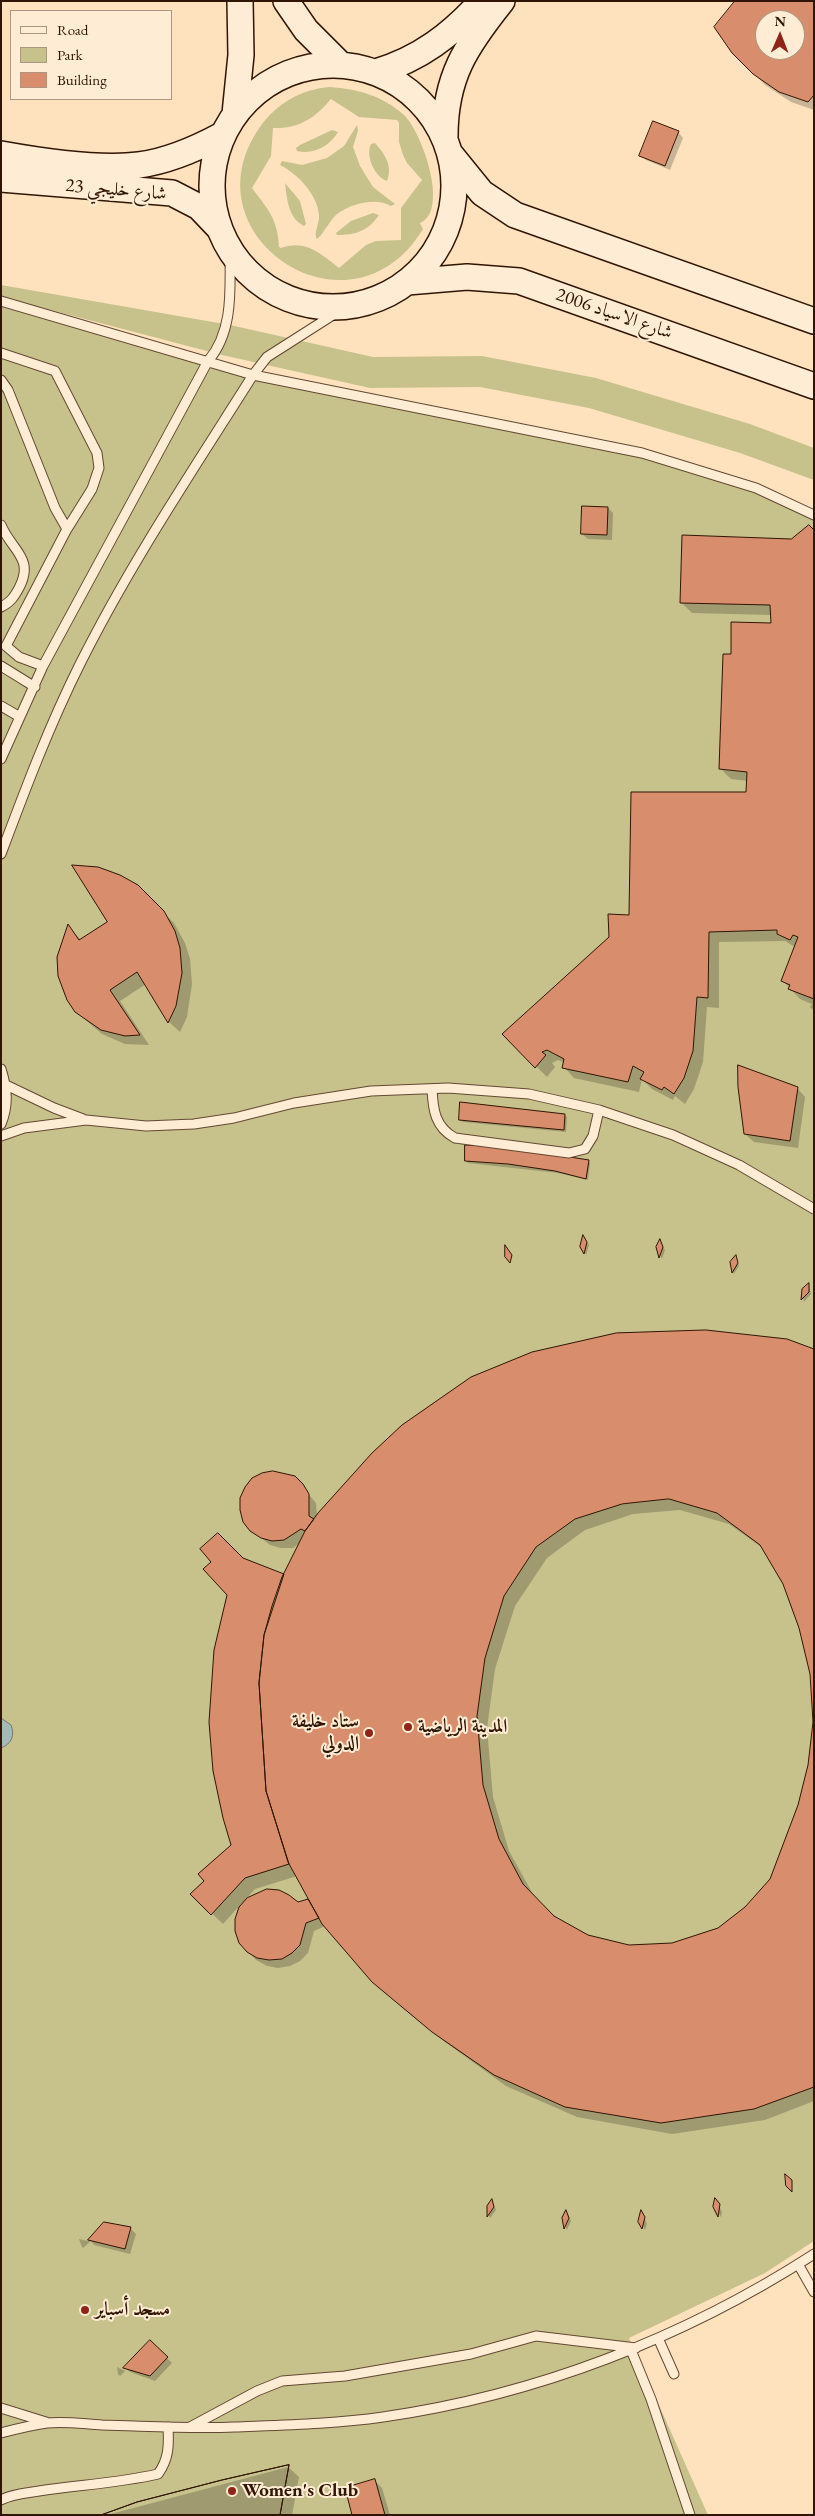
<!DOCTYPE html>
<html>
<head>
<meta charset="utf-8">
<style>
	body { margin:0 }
	#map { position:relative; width:815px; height:2516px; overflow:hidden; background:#fde2bd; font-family:"EB Garamond",serif }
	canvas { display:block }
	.frame { position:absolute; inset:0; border:2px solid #311504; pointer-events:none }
	.legend { position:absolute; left:10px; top:10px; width:162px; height:90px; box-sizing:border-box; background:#feecd4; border:1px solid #ac9681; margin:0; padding:6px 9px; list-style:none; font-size:15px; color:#311504 }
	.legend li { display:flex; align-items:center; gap:10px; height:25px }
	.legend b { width:25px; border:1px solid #ac9681 }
	.north { position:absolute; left:755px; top:10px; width:50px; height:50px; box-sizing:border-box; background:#feecd4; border:1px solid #ac9681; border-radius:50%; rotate:1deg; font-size:14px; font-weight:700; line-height:20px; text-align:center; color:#311504 }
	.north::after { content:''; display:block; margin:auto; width:18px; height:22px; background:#8f2418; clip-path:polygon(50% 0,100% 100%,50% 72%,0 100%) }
</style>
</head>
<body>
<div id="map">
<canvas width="815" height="2516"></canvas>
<div class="frame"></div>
<ul class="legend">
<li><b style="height:6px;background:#feecd4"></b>Road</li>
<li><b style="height:14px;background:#c7c18c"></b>Park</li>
<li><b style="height:14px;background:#d88e6c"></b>Building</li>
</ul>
<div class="north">N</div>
</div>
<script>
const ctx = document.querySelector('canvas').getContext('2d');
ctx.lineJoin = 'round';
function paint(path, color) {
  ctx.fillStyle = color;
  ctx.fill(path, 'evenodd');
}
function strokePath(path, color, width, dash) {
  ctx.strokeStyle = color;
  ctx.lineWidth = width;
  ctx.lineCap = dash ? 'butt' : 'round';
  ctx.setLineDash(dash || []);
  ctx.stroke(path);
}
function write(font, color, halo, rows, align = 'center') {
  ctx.font = font + ' "EB Garamond",Amiri,serif';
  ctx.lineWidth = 4;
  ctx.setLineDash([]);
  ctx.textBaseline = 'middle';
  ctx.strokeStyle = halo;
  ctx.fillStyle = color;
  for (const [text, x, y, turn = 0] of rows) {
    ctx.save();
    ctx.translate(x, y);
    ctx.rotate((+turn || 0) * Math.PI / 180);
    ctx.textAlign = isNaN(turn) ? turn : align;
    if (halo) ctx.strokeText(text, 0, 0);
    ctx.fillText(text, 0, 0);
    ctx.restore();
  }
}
paint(new Path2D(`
	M330 87C358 89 383 96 404 115 422 132 450 211 420 223L423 229C351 348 183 236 260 127 277 103 302 89 330 87ZM331 99 359 117 397 120 399 123V142L403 155 407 163 422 180 401 208V240L376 241 366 245 339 268C321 254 306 239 281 248L279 247C278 219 267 208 252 188L271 156 273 128C299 129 315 118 331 99Z
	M357 125 358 131 353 147 360 166 373 187 395 204 391 206C375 197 351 204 337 214 329 221 325 232 317 239 313 234 319 225 319 217 319 196 298 174 280 165L282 161 302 165 327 158 344 146Z
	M332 130 338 132C330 146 313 155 297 151L296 148 300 145Z
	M375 143C385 154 393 166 387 181 375 177 365 156 371 144Z
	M285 183 300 201 306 224 304 226C288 218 287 199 285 183Z
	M373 213 379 215C368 231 356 235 337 235L336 233 351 221Z
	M1 285 230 325 373 357 482 356 596 378 750 424 814 448V480L740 453 589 408 480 387 370 388 222 355 1 297Z
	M1 301 253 375 642 453 756 488 814 515V2241L765 2273 629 2338 708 2515H1Z`), '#c7c18c');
const water = new Path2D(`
	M1 1718 11 1725C15 1735 12 1744 1 1748Z`);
paint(water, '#a1bcb8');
strokePath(water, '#747970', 1);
paint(new Path2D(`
	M737 1H814V110L791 102 765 85 733 52ZM765 20H795V50H765Z
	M678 132 683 138 670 170 646 160 641 155Z
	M608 508 613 513 612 540 588 539 582 534Z
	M814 531V1011L810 1007 812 1004 800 999 783 981 795 947 785 941 719 942V1008L707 1007 703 1062 694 1089 685 1104 675 1096 673 1100 652 1089 642 1079 639 1092 574 1078 564 1067 565 1063 558 1060 552 1063 555 1067 547 1077 504 1034 610 937 747 794 748 781 731 779 720 768 733 655 772 624V615L692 613 681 602 792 540Z
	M137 886 174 923 185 943 190 959 192 984 187 1017 180 1032 169 1022 146 984 120 1001 149 1045 125 1044 102 1034 88 1022 76 1011 62 988 58 957 68 926 81 940 109 922Z
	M797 1088 805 1097 798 1148 754 1142 745 1134Z
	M564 1115 567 1117 566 1132 463 1122 460 1120Z
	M466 1160 588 1161 590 1163 588 1180 558 1173 468 1163Z
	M584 1237 589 1245 586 1255 581 1247Z
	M660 1241 665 1250 662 1259 657 1250Z
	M736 1257 739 1266 734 1274 731 1266Z
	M809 1285 811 1294 804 1302 802 1293Z
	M786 1341 811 1674 801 1627 784 1583 764 1549 729 1524 680 1510 633 1514 585 1530 547 1558 515 1606 495 1669 487 1728 493 1797 509 1851 534 1896 554 1917 588 1936 629 1946 672 1944 719 1929 746 1908 771 1879 799 1806 809 1765 814 1726V2101L765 2120 672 2134 577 2117 506 2086 445 2042 384 1992 325 1926 314 1931 308 1953 300 1961 290 1966 278 1968 267 1966 256 1960 248 1951 236 1919 242 1903 223 1924 192 1894 206 1881 233 1846 242 1559 284 1575 301 1542 293 1548H281L270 1545 251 1530 263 1474 284 1473 294 1477 316 1503 317 1517ZM297 1876 310 1900 298 1904 268 1891 245 1900 255 1889Z
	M492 2201 496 2210 490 2218 487 2210Z
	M717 2202 722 2212 721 2217 714 2206Z
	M567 2212 571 2221 567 2230 563 2218Z
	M643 2214 647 2224 645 2230 639 2219Z
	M104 2223 130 2228 136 2234 130 2254 94 2245 91 2241 83 2248 82 2247 79 2239 88 2241Z
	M150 2342 172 2363 155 2381 130 2372 125 2368Z
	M117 2367 125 2371 120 2376 118 2374Z
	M288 2467 299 2477 292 2515H107Z
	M374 2480 382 2488 390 2515H354Z`), '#0003');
const building = new Path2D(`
	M735 1H814V95L808 102 779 92 753 74 732 53 714 27ZM765 20H795V50H765Z
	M653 121 679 131 665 166 639 156Z
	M582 506 608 507 607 535 581 534Z
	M809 525 814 530V999L788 989 790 985 781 981 798 937 793 935 790 940 777 934V930L709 932 708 998 697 997 693 1051 684 1078 674 1094 664 1087 662 1090 640 1079 644 1072 633 1066 628 1082 562 1068 564 1059 547 1050 542 1052 546 1055 535 1068 502 1034 609 937 608 914 629 915 631 792H746L747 772 719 769 723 654H731V622L771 623 770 605 680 603 682 535 791 539Z
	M72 865 98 867 120 875 138 885 164 911 175 931 180 948 182 973 176 1006 168 1023 137 972 110 990 140 1035 125 1036 101 1030 75 1012 67 1000 58 976 57 957 68 924 79 940 107 922Z
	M738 1065 798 1087 790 1141 744 1134 738 1087Z
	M460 1102 565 1114 564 1130 459 1120Z
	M465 1145 506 1147 589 1160 586 1179 555 1171 508 1164 465 1161Z
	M583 1235 587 1242 584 1254 580 1247Z
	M660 1239 663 1247 659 1258 656 1247Z
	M505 1245 512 1255 510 1263 505 1257Z
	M736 1255 738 1263 732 1273 730 1262Z
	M809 1283V1292L801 1300 802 1289Z
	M706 1330 787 1339 814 1349V2087L754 2109 661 2123 565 2107 494 2075 432 2032 372 1982 322 1924 288 1862 266 1791 259 1683 264 1635 272 1606 282 1577 305 1531 318 1513 372 1453 402 1425 471 1377 532 1352 616 1333ZM669 1499 717 1513 760 1545 783 1584 799 1628 810 1674 813 1722 808 1765 798 1805 770 1879 745 1907 718 1928 672 1943 629 1945 588 1935 554 1916 523 1884 499 1839 483 1785 477 1716 485 1658 504 1596 536 1547 575 1519 622 1504Z
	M273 1471 295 1476 303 1484 309 1494V1516L314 1519 305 1531 301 1529 284 1540 272 1541 261 1538 250 1531 243 1522 240 1510V1498L245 1487 252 1478 262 1473Z
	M218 1533 243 1558 284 1574 264 1635 259 1683 266 1791 289 1864 245 1878 211 1915 190 1894 204 1881 198 1874 231 1845 223 1818 213 1771 209 1722 214 1650 227 1595 203 1569 211 1562 200 1549Z
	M267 1889 279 1890 289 1895 298 1902 308 1899 319 1918 306 1923 300 1945 292 1953 282 1959 269 1960 257 1958 247 1952 239 1943 235 1931V1919L239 1907 247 1898Z
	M785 2174 792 2180V2192L786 2186Z
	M715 2198 720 2204 718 2217 713 2207Z
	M492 2199 494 2207 487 2217V2206Z
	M566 2210 569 2218 564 2229 562 2218Z
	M641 2210 645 2217 642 2229 638 2222Z
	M104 2222 131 2227 125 2249 88 2240Z
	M150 2340 168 2357 150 2376 123 2368Z
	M289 2465 280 2515H101L137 2502 222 2480Z
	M289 2465 280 2515H101L137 2502 222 2480Z
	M375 2479 385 2515H352L345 2488Z`);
paint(building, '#d88e6c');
strokePath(building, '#311504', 1);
const lane = new Path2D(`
	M1 301 253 375 642 453 756 488 814 515
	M1 353 55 371 97 453 99 468 92 489 67 529 6 646 19 657 43 666
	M1 380 8 390 55 508 67 529
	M1 525C11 550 35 558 19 588 14 597 11 602 1 607
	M1 666 35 687
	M1 706 20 717
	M1 759 43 666 208 361C234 331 230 288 230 251
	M1 854C25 790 49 726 80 664 130 564 193 470 253 375L267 357 347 306
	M1 1069C7 1088 9 1105 1 1124
	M6 1085 54 1108 83 1119
	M432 1089C433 1110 435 1127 455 1138L569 1153 585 1149 593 1136 599 1110
	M1 1136 24 1128 86 1120 146 1126 194 1124 234 1118 294 1103 371 1091 448 1088 529 1094 599 1110 673 1135 739 1165 814 1209
	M798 2264 814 2292
	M658 2338 674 2374
	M631 2350 651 2399 690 2515
	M1 2408 46 2422
	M190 2427 257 2391 282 2381 345 2376 471 2354 536 2336 636 2348
	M1 2433C16 2429 32 2425 47 2423 65 2421 84 2424 102 2425 146 2426 191 2429 234 2427 284 2425 334 2424 383 2417 536 2395 684 2338 814 2254
	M1 2500C11 2494 27 2493 39 2491 79 2485 119 2483 158 2474 169 2459 169 2445 168 2427`);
const secondary = new Path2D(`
	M286 1 306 30 340 64
	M212 186a121 121 0 1 1 242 0a121 121 0 1 1-242 0Z
	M376 72C420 59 451 35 482 1
	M235 114 241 55 240 1
	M445 136C445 77 466 46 502 1
	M1 154C40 161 101 170 139 165 169 161 196 149 222 135
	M452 156 482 193 515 215 814 321
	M1 179 172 193 199 207 219 228
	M407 282 467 277 519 281 814 386`);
strokePath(lane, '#644832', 11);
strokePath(secondary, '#311504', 28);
strokePath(lane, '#feecd4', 9);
strokePath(secondary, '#feecd4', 25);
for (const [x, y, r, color] of [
	[408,1727,5,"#8f2418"],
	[369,1733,5,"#8f2418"],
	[85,2310,5,"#8f2418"],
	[232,2491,5,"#8f2418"]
]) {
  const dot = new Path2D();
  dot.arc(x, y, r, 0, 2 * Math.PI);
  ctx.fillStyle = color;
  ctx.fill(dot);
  strokePath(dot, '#feecd4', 2);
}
write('19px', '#311504', '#feecd4', [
	["شارع خليجي 23",116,190,5],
	["شارع الاسياد 2006",614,314,19]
]);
write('bold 19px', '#311504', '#feecd4', [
	["ستاد خليفة",359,1722,"right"],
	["الدولي",359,1744,"right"],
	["المدينة الرياضية",418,1727],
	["مسجد أسباير",95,2310],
	["Women's Club",242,2491]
], 'left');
</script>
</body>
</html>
